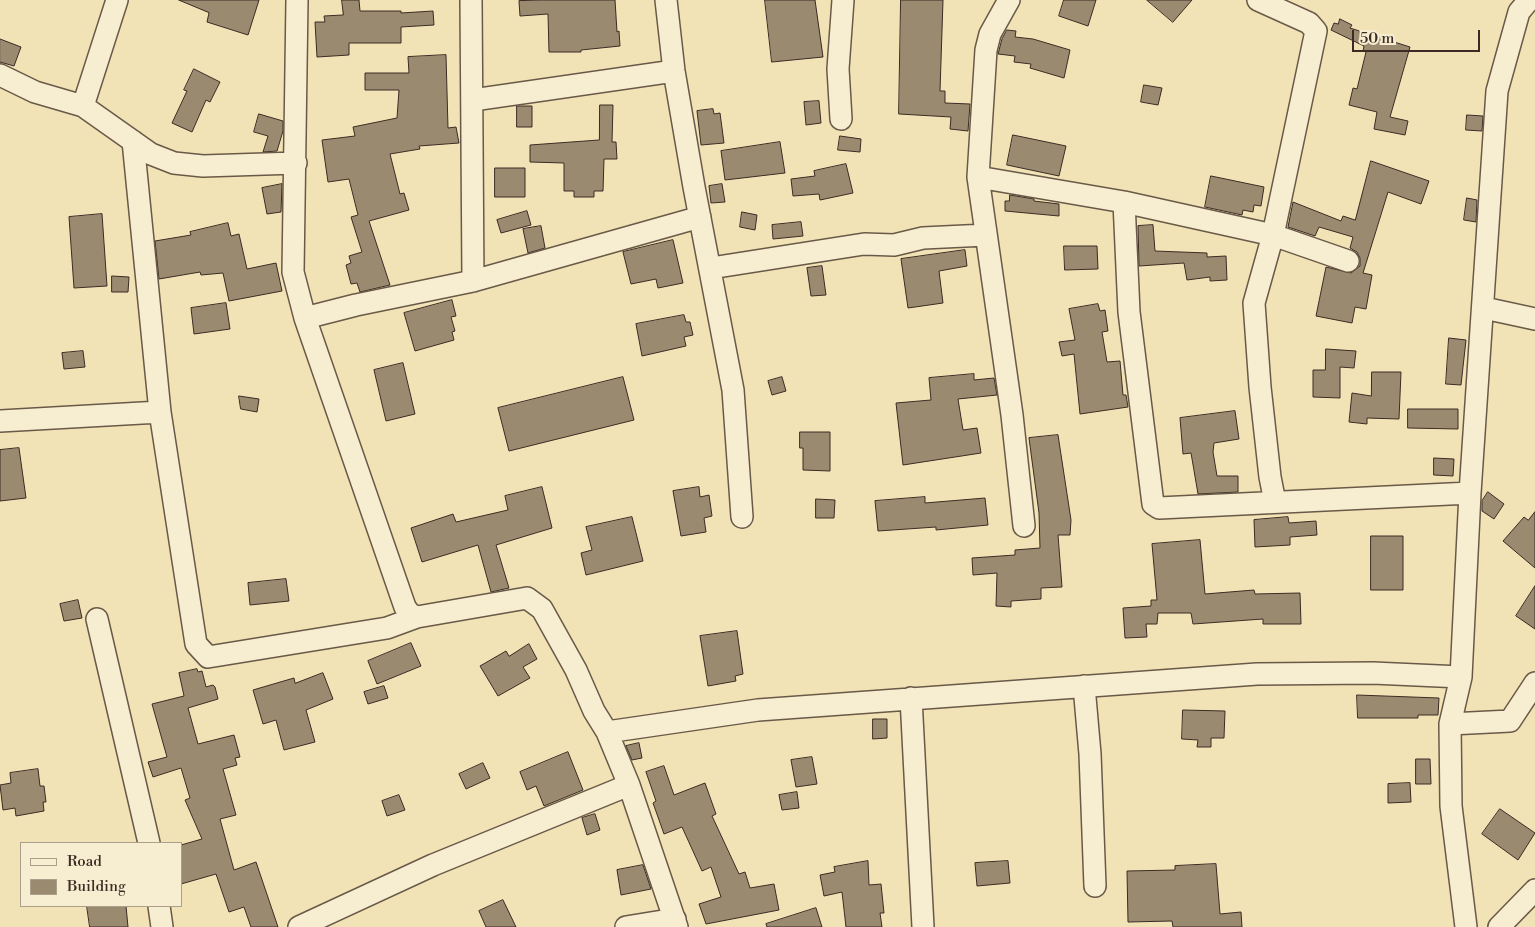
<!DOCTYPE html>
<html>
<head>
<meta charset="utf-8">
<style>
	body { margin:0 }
	#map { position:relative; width:1535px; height:927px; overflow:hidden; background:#f2e3b6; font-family:"Libre Bodoni",serif }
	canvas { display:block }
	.legend { position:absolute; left:20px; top:842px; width:162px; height:65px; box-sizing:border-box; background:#f7edd0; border:1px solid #ac9f8b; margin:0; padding:6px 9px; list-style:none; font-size:15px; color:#3b2b24 }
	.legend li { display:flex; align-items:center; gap:10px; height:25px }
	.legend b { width:25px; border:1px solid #ac9f8b }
	.scale { position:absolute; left:1352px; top:30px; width:128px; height:22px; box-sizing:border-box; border:2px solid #3b2b24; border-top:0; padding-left:6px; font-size:15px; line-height:18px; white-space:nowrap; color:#3b2b24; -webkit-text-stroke:4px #f7edd0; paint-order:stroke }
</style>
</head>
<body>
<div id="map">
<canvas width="1535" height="927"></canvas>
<ul class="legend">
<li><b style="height:6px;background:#f7edd0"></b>Road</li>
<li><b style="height:14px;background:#9a8b70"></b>Building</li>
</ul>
<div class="scale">50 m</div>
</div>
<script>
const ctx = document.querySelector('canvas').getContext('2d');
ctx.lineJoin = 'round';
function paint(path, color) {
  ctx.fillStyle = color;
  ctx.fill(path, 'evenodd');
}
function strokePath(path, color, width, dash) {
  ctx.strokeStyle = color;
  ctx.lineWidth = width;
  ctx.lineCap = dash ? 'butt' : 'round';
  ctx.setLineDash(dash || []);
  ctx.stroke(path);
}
const building = new Path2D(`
	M179 0H259L248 35 207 22 209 13Z
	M342 0H359L360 11H401V13L433 11 434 25 401 27V43H349V55L317 57 315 22H325L324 16 343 15Z
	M543 0H615L617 32 619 31 620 46 581 50V52H549L548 14 520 16 519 1Z
	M765 0H815L823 57 772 62Z
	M901 0H943L940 91H945V103L970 104 968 131 950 129 951 117 899 114Z
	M1064 0H1096L1088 26 1059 16Z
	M1147 0H1192L1173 22Z
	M1340 19 1352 25 1350 28 1410 47 1390 117 1408 121 1405 135 1374 129 1377 112 1349 105 1353 88 1357 89 1366 52 1363 51 1364 46 1331 30 1334 23 1338 24Z
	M1007 30 1016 31 1015 37 1033 39 1070 50 1064 78 1030 68 1031 64 1014 62 1015 56 998 54 1002 39Z
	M0 39 21 47 14 66 0 62Z
	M446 55 448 128 456 127 459 143 419 146 420 149 390 154 400 194 404 193 409 210 369 221 390 285 360 292 357 283 351 284 346 265 351 263 349 256 362 252 351 217 358 215 349 179 328 182 322 140 355 136 353 127 397 118 399 90H365V73H409L408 57Z
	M194 69 220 82 210 102 206 100 192 132 172 123 187 91 184 90Z
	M1144 85 1162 88 1158 105 1141 102Z
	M819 101 821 123 806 125 804 102Z
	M600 105H613L612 142H616L617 159H604L603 191H594V197H574V191H564V163L530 162V145L599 140Z
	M517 106H532V127H517Z
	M713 109 714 114 720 113 724 143 701 145 697 111Z
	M259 114 283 121V131L277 151 263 152 268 136 254 132Z
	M1467 115 1483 116 1482 131 1466 130Z
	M1013 135 1066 146 1059 176 1007 165Z
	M840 136 861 139 860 152 838 150Z
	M780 142 785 173 725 180 721 151Z
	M1371 161 1429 181 1421 204 1388 192 1363 273 1372 275 1366 309 1355 307 1352 323 1316 316 1326 267 1351 273 1360 266V258L1357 252 1350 248 1353 237 1319 227 1315 236 1288 227 1293 202 1341 221 1343 216 1355 220Z
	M846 164 853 193 820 200 819 194 793 196 791 179 815 176 814 171Z
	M495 168H525V197H495Z
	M1211 176 1264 187 1261 206 1254 205 1253 212 1243 210 1242 215 1205 207Z
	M282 184 281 212 267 214 262 188Z
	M722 184 725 202 711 203 709 186Z
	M1010 195 1034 199V201L1059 204V216L1005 211V201H1009Z
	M1467 198 1477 200 1476 222 1464 220Z
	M527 211 531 225 501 233 497 220Z
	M742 212 757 215 755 230 740 227Z
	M102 214 107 286 74 288 69 217Z
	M801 222 803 236 773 239 772 225Z
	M228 223 231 236 239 234 247 269 276 263 282 291 229 301 223 273 201 275 200 272 159 279 155 241 191 235 190 232Z
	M1153 225 1155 251 1207 253V257L1226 256 1227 280 1210 281V277L1187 280 1184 263 1139 266 1138 226Z
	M541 226 545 248 528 253 523 229Z
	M673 240 683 283 658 288 656 279 631 284 623 252Z
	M1064 246H1097L1098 269 1065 270Z
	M965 250 967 266 939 271 943 303 908 308 901 259Z
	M822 266 826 295 811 296 807 268Z
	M112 276 129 277 128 292H112Z
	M452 300 456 316 451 317 455 331 452 332 454 340 415 351 404 313Z
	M226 303 230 329 194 334 191 308Z
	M1098 304 1100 311 1105 310 1108 331 1102 332 1107 362 1120 361 1123 395H1126L1128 407 1080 414 1074 354 1062 356 1059 342 1075 340 1069 309Z
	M684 315 686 322H690L693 335 684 337 686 346 642 356 636 324Z
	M1449 338 1466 340 1461 385 1446 384Z
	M1326 349 1356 351 1354 368 1340 367V398L1313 397V370H1325Z
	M83 351 85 367 64 369 62 353Z
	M403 363 415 414 386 421 374 370Z
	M1372 372H1401L1399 419 1367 418V424L1349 422 1352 393 1371 396Z
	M974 374V380L994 378 997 395 958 399 963 430 977 428 981 453 903 465 896 403 931 400 929 378Z
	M623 377 634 420 509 451 498 408Z
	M782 377 786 391 772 395 768 381Z
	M239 396 259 399 257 412 241 409Z
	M1408 409H1458V429L1408 428Z
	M1235 411 1239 439 1214 443 1213 452 1217 476H1238V492L1198 494 1191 453 1183 454 1180 418Z
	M800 432H830V471L803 470V448H800Z
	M1058 435 1071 520 1070 535H1058L1062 587 1041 588V599L1011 601V607L996 606 997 573 973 575 972 558 1015 555V550L1040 548 1039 513 1029 438Z
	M19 448 26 498 0 501V450Z
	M1434 458 1454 459 1453 476 1434 475Z
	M542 487 552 528 496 545 509 588 491 592 478 545 422 562 411 528 453 514 456 522 508 510 505 496Z
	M699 487 700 497 709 495 712 516 704 518 706 532 681 536 673 491Z
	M1488 492 1504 504 1494 519 1482 511V501Z
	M925 497V503L985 498 988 525 936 530V527L878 531 875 501Z
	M816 499 835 500 834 518H816Z
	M1535 512V568L1503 541 1524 517 1528 520Z
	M632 517 643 561 586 575 581 553 592 550 586 527Z
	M1288 517 1289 523 1316 521 1317 535 1290 537V545L1255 547 1254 520Z
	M1371 536H1403V590H1371Z
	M1200 540 1205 594 1254 590 1255 594 1300 593 1301 624H1263V619L1193 624 1191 613H1158L1157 624H1146L1147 637 1125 638 1123 608 1151 606V600H1157L1152 544Z
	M286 579 289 601 250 605 248 583Z
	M1535 586V629L1516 616Z
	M78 600 82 618 64 621 60 604Z
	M737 631 743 674 735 676 736 681 708 686 700 636Z
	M411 643 421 666 377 684 368 661Z
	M529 644 537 659 523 667 530 678 498 696 480 666 506 651 509 656Z
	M197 669 198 672 202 671 206 687 213 685 215 687 218 699 188 708 198 744 234 735 240 757 235 758 237 765 223 769 236 815 220 819 234 870 256 862 278 927H251L244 907 229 912 216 874 181 884V845L202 839 185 800 190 798 181 768 153 777 148 762 167 757 152 704 184 696 179 673Z
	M323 673 333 699 306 710 315 742 284 750 276 720 263 724 253 690 294 678 295 683Z
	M384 686 388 698 368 704 364 692Z
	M1357 695 1439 698 1438 715H1418V718H1358Z
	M1183 710 1225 711 1224 738H1211V747H1197L1198 740 1182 739Z
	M873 719H887V738L873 739Z
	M639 743 642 758 632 760 626 746Z
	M568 752 583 790 544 806 536 786 527 790 520 772Z
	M812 757 817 784 796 787 791 760Z
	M1416 759H1430L1431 784H1416Z
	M483 763 490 778 466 789 459 774Z
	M664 766 674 795 705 783 716 814 712 816 739 874 745 872 750 888 774 884 779 910 706 924 699 904 721 897 711 867 702 871 682 827 664 834 653 803 656 801 646 772Z
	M38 769 40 786H44L46 802H43L44 811 16 816 15 808 3 810 0 785 11 783 10 773Z
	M1410 783 1411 802 1388 803V784Z
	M797 792 799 808 782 810 779 795Z
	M399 795 405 810 387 816 382 801Z
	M1500 809 1535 833 1518 860 1482 834Z
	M595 814 600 830 587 835 582 818Z
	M868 861 869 885 881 884 884 913H880L882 927H846L842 892 824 896 820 875 835 872 834 867Z
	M1008 861 1010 883 977 886 975 863Z
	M1216 864 1220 914 1241 912 1242 927H1173L1172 921 1128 922 1127 871 1175 870V866Z
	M643 865 651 889 621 895 617 870Z
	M503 900 516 927H486L479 911Z
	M87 906H126L128 927H90Z
	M816 908 822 927H767L766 924Z`);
paint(building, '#9a8b70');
strokePath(building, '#3b2b24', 1);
const minor = new Path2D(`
	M297 0 293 272 305 318 405 607 410 614 417 617 527 598 542 609 576 670 594 711 607 732 758 710 1257 674 1373 673 1461 677
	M471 0 473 281
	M666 0 674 71 694 187 733 390 742 517
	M1009 0 990 34 986 50 978 177 1012 415 1024 526
	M1258 0 1309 23 1316 31 1273 235 1254 303 1260 387 1270 477 1275 502
	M0 75 35 92 83 106 151 154 174 163 203 166 296 163
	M473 100 674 71
	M83 106 117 0
	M841 119 838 69 843 0
	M978 177 1124 202 1273 235 1348 261
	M1124 202 1129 312 1153 504 1159 508 1470 493
	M711 268 864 244 894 245 923 238 986 235
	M1484 308 1535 319
	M305 318 356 305 473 281 700 217
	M160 412 196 644 208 657 387 628 417 617
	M0 421 160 412 133 141
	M97 619 149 843
	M1084 686 1090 754 1095 886
	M911 698 923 927
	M1450 724 1510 721 1535 683
	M607 732 629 785 677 927
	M159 906 162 927
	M299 927 433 865 629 785
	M626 927 675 919
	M1466 927 1451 806 1450 724 1461 677 1470 493 1497 91 1519 12 1529 0
	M1499 927 1535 890`);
strokePath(minor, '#695948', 24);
strokePath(minor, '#f7edd0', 21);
</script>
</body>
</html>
